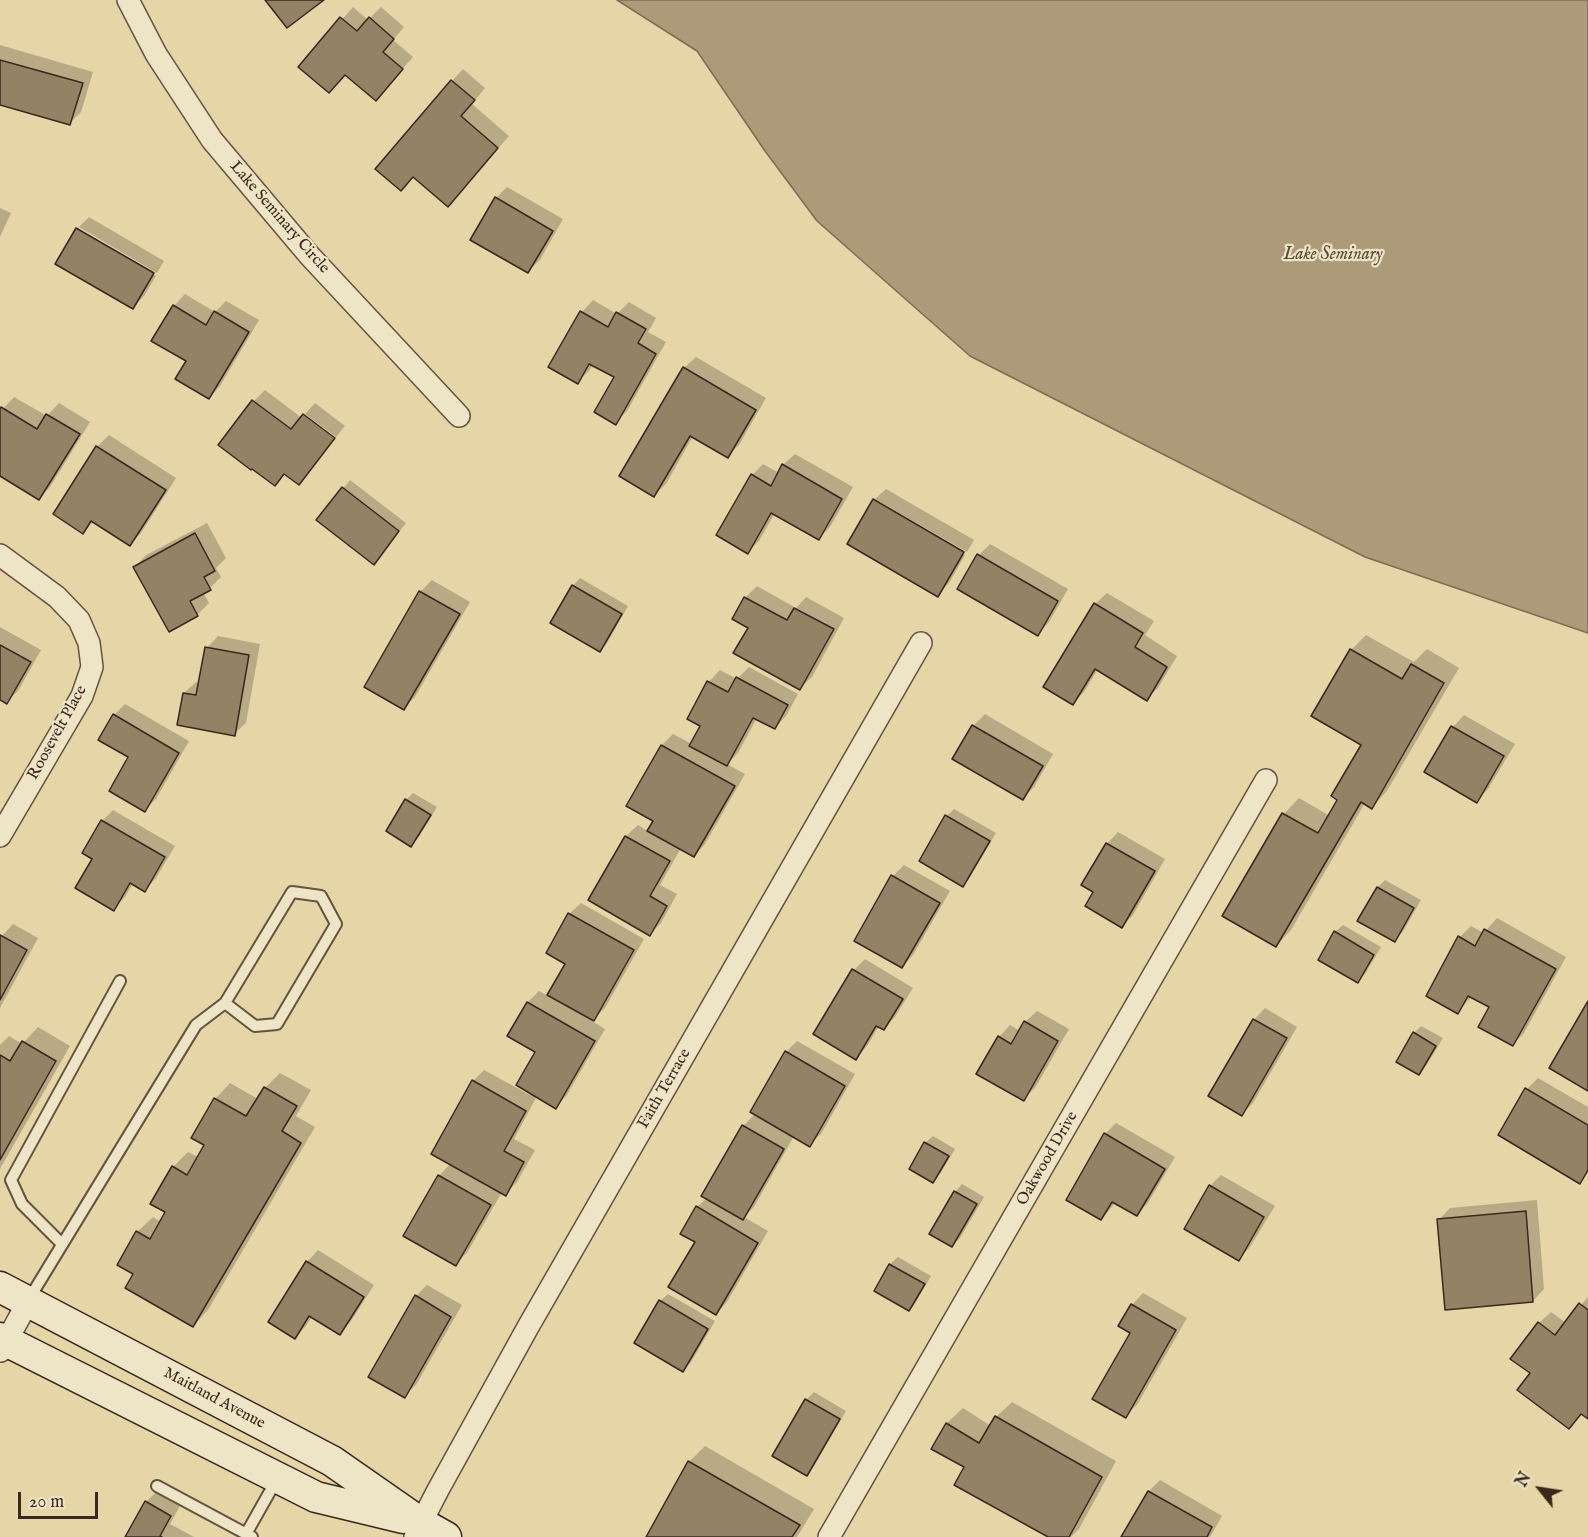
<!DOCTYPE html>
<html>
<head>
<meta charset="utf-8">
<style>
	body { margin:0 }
	#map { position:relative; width:1588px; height:1537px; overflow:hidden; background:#e5d5a7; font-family:"IM FELL English",serif }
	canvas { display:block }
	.north { position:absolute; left:1510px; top:1459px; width:60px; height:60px; -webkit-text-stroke:4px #eee4c6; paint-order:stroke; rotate:300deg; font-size:16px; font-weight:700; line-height:24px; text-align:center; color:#3c281d }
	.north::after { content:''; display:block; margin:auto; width:21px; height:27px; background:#3c281d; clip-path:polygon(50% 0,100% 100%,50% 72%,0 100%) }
	.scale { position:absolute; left:18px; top:1492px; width:80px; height:27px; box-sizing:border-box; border:3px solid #3c281d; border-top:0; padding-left:8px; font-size:18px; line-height:21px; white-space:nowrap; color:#3c281d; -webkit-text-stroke:4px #eee4c6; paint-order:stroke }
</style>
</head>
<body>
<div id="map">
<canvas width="1588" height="1537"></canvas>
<div class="north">N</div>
<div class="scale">20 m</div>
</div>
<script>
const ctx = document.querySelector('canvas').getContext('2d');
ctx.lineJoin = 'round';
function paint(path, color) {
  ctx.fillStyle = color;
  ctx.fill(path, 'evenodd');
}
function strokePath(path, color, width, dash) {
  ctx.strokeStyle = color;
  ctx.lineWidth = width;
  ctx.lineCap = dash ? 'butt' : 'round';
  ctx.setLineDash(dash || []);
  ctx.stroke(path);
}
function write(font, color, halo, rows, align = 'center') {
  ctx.font = font + ' "IM FELL English",serif';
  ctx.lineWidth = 4.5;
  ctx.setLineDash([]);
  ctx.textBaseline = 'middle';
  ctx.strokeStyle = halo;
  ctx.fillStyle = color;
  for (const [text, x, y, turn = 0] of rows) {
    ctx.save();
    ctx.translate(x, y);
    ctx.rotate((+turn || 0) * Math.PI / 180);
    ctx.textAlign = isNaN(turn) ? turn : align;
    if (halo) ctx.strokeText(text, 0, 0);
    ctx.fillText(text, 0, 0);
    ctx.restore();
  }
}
const water = new Path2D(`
	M617 0H1588V633L1365 557 970 356 817 221 765 151 697 51Z`);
paint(water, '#ac9a78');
strokePath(water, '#7f6c54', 1.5);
paint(new Path2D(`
	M353 7 368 20 381 7 404 27 393 40 413 57 387 87 346 73 300 67Z
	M0 45 93 72 81 112 70 123 0 103Z
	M463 69 485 88 472 104 509 136 459 193 452 81Z
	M507 187 563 219 540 260 528 271 496 198Z
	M0 208 11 213 0 237Z
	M89 217 164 261 157 273 79 227Z
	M79 227V231L156 276 144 296 133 307 57 263Z
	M185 294 215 312 226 301 259 320 220 386 209 398 188 360 174 306Z
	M593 300 617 314 629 302 656 318 648 332 666 342 627 411 615 423 616 377 593 364 589 371 577 382 550 367 582 312Z
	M696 357 766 398 739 445 727 456 693 436 666 484 654 495 684 368Z
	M265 390 302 418 303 416 334 440 310 471 299 483 286 473 275 484 254 401Z
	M14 397 47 416 59 403 90 422 50 487 39 498 0 475V412Z
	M315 403 345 426 336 437 305 414Z
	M109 435 176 478 141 533 130 544 94 521 83 532 55 514 97 447Z
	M795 454 853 487 830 527 819 538 775 513 759 541 748 552 752 475 763 464 779 473 783 465Z
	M350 480 406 523 381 555 318 520Z
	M886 489 974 540 967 552 875 499Z
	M875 499V503L965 555 949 583 937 595 849 544Z
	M207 523 226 558 216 568 221 577 210 588 203 592 209 603 197 615 169 630 135 567 146 555Z
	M990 544 1068 589 1049 622 1038 634 959 589 979 555Z
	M580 578 628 606 607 643 600 650 552 623 573 586Z
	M432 580 470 602 415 697 404 708 366 686 421 591Z
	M757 586 796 608 806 597 844 618 812 677 800 688 750 627 745 598Z
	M1107 593 1154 621 1145 635 1177 656 1158 688 1146 699 1098 669 1084 692 1072 704 1095 604Z
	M0 627 41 650 18 691 6 702 0 698Z
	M1366 635 1414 662 1427 649 1459 668 1387 791 1372 807 1365 803 1291 930 1276 946 1224 916 1284 814 1299 798 1330 816 1363 745 1351 650Z
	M218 636 260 644 246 723 234 734 184 693 196 682 200 683 207 648Z
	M749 667 798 694 786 716 775 728 757 718 738 753 727 764 745 774 705 844 694 856 681 848 660 885 677 894 661 923 650 934 590 900 626 836 638 825 649 832 655 821 662 745 673 734 692 744 702 725 689 718 709 682 720 670 737 679Z
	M125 704 189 741 156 799 145 810 130 757 114 715Z
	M985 714 1053 754 1034 787 1023 798 973 726Z
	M1464 715 1515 744 1488 789 1477 801 1427 772 1453 727Z
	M413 793 437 807 419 837 411 845 406 800Z
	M954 809 996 833 970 877 963 885 947 816Z
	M113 810 175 846 156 878 145 890 133 883 125 897 114 909 94 858 102 821Z
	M1118 832 1165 859 1133 915 1122 926 1107 844Z
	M904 865 950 891 913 955 902 967 893 876Z
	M1385 880 1421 900 1402 933 1394 941 1359 920 1378 887Z
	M581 903 644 939 605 1008 592 1021 605 1029 567 1095 556 1107 537 1096 514 1139 535 1150 517 1182 505 1194 502 1192 467 1253 455 1264 439 1176 451 1163 473 1081 484 1070 530 1095 532 1093 537 1051 509 1035 528 1002 539 991 548 996 567 963 569 914Z
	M1497 918 1566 957 1524 1033 1512 1045 1491 1006 1472 996 1458 1012 1460 937 1471 926 1484 933Z
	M13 924 38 938 0 1008V938Z
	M1343 925 1381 947 1365 974 1358 982 1335 932Z
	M865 959 913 988 895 1017 884 1028 879 1026 867 1046 856 1058 815 1034 854 970Z
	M1265 1008 1297 1027 1253 1103 1242 1114 1254 1020Z
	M1037 1011 1069 1029 1035 1088 1023 1099 999 1037 1010 1025 1020 1031 1025 1022Z
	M1421 1026 1443 1038 1426 1066 1419 1073 1414 1033Z
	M38 1027 70 1046 0 1169V1045L9 1036 22 1044Z
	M797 1041 855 1074 821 1134 809 1145 794 1136 754 1207 744 1217 768 1231 727 1302 716 1314 697 1242V1207L707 1198 743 1126 755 1114 786 1052Z
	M280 1073 311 1090 296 1116 315 1127 208 1310 193 1326 135 1274 137 1232 153 1217 161 1222 167 1212 173 1167 188 1152 198 1157 206 1145 215 1099 230 1083 258 1099 265 1088Z
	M1538 1078 1588 1107V1173L1580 1182 1527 1089Z
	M1116 1123 1175 1157 1148 1203 1137 1214 1115 1202 1112 1207 1101 1219 1105 1134Z
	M933 1136 955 1149 940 1174 933 1181 925 1143Z
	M1221 1175 1275 1206 1250 1247 1239 1259 1210 1186Z
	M962 1184 984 1197 960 1238 952 1245 955 1192Z
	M1537 1200 1544 1289 1533 1301 1439 1220 1450 1208Z
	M318 1250 374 1285 351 1321 340 1333 312 1316 306 1326 295 1338 307 1262Z
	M898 1257 931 1276 916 1302 909 1310 876 1290 890 1264Z
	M427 1285 462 1305 416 1385 404 1396 416 1296Z
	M1143 1293 1187 1318 1137 1405 1125 1416 1132 1333V1305Z
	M668 1294 715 1321 691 1362 683 1370 660 1301Z
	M1588 1297V1417L1582 1413 1569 1427 1532 1373 1512 1358 1539 1323 1551 1312 1566 1323Z
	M814 1392 846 1411 814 1466 807 1474 774 1455 806 1400Z
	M1012 1402 1116 1461 1079 1529 1071 1537H1052L966 1466 933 1448 947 1423 963 1408 991 1426 996 1417Z
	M705 1446 814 1509 797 1537H648L689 1462Z
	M1160 1480 1222 1516 1210 1537H1123L1149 1491Z
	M157 1491 181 1504 170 1524 194 1537H126L146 1502Z`), '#0003');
const building = new Path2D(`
	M265 0H324L287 28Z
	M340 17 357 31 369 17 394 39 383 52 403 69 376 101 345 75 329 93 298 67Z
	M0 60 83 83 70 125 0 105Z
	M451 80 475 100 461 116 498 148 448 207 413 177 401 191 375 169Z
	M495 197 553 231 528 273 470 240Z
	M76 228 154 273 133 309 55 264Z
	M173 305 206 325 214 311 249 332 209 399 175 379 186 361 151 341Z
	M580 311 608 327 616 312 646 329 638 343 656 354 616 425 594 412 614 377 589 364 578 384 548 367Z
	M683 367 756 410 728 458 690 436 654 497 619 476Z
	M252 400 291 429 303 414 335 438 299 485 284 474 275 486 252 469 251 470 218 445Z
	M1 407 37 429 46 414 80 434 39 500 0 476V409Z
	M96 446 166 490 130 546 91 521 83 534 53 514Z
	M782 464 842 499 819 540 771 513 748 554 716 535 751 474 771 486Z
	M342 487 399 531 374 565 316 520Z
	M873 499 964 552 938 597 847 544Z
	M195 533 215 571 204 577 211 590 190 601 198 616 169 632 133 567Z
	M977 554 1058 601 1038 636 957 589Z
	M572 585 622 614 600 652 550 623Z
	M419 591 460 614 404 710 364 687Z
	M744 597 787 620 794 608 834 629 800 690 733 653 748 628 732 619Z
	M1094 603 1143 633 1135 647 1167 667 1147 701 1095 669 1073 705 1043 687Z
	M0 645 31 662 7 704 0 700Z
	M205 647 249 655 235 736 177 725 183 693 196 695Z
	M1350 649 1402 679 1411 664 1444 683 1372 809 1361 802 1276 947 1222 916 1282 813 1318 833 1337 800 1331 796 1361 745 1311 716Z
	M736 677 788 705 775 729 753 718 727 766 689 746 700 726 687 719 707 681 728 692Z
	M113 714 179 753 145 812 109 791 128 757 98 740Z
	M972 725 1043 766 1023 800 952 759Z
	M1451 726 1504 756 1477 803 1424 772Z
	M661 745 735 786 694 857 647 831 653 821 626 806Z
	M405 799 431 815 411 847 386 831Z
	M945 815 990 841 963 887 919 861Z
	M101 820 165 857 145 892 130 883 114 911 75 888 92 859 82 853Z
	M625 836 670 861 650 896 667 906 650 936 588 900Z
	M1106 843 1155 871 1122 928 1085 906 1093 892 1081 885Z
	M891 875 940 903 902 968 854 941Z
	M1377 887 1414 908 1395 942 1357 921Z
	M568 913 634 950 594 1021 547 995 565 964 546 953Z
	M1484 929 1556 969 1513 1046 1478 1027 1489 1007 1468 996 1458 1014 1426 996 1458 936 1475 946Z
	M1334 931 1374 955 1358 983 1318 960Z
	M0 935 27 950 0 1000Z
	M852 969 903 999 884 1030 876 1026 856 1060 813 1034Z
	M1588 1001V1091L1549 1068Z
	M527 1002 595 1041 556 1109 516 1085 535 1052 507 1036Z
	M1253 1019 1287 1038 1242 1116 1208 1096Z
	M1024 1021 1058 1041 1024 1101 976 1074 998 1036 1011 1044Z
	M1413 1032 1436 1046 1419 1075 1396 1062Z
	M22 1041 56 1061 0 1160V1055L10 1061Z
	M785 1051 845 1086 810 1147 750 1112Z
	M472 1080 526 1111 504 1151 524 1162 506 1196 431 1154Z
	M264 1087 297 1106 282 1131 301 1143 193 1327 125 1288 133 1274 117 1265 136 1231 150 1239 165 1212 150 1204 172 1166 187 1175 204 1145 191 1138 214 1098 246 1116Z
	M1525 1088 1588 1125V1170L1580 1184 1498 1135Z
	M742 1125 784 1149 743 1220 701 1196Z
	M1104 1133 1165 1169 1137 1216 1112 1202 1101 1220 1066 1200Z
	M924 1142 949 1156 933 1183 909 1169Z
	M438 1175 491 1205 456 1266 403 1236Z
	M1209 1185 1264 1217 1239 1261 1184 1229Z
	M954 1191 977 1204 952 1247 929 1234Z
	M696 1206 758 1243 716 1315 668 1287 695 1242 680 1234Z
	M1526 1211 1533 1302 1445 1310 1437 1219Z
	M306 1261 364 1297 340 1335 309 1316 295 1339 268 1322Z
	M889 1264 925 1284 909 1311 874 1291Z
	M415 1295 451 1317 405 1398 368 1377Z
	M659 1300 708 1329 683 1372 634 1343Z
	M1579 1303 1588 1310V1419L1581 1414 1569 1429 1517 1390 1530 1373 1510 1359 1538 1322 1555 1335Z
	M1131 1304 1176 1330 1126 1418 1092 1399 1130 1333 1118 1326Z
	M805 1399 840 1419 807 1476 772 1456Z
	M995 1416 1102 1477 1069 1537H1048L954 1485 964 1467 931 1449 946 1423 979 1443Z
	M688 1461 800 1525 792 1537H646Z
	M1148 1491 1212 1527 1207 1537H1121Z
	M145 1501 171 1516 160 1536 162 1537H125Z`);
paint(building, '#948265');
strokePath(building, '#3c281d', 1.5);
const lane = new Path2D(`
	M62 1244 22 1204 11 1180 120 981
	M29 1299 196 1025 225 1003 292 892 321 896 336 924 277 1024 255 1026 225 1003
	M157 1486 252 1537
	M246 1534 277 1479`);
const street = new Path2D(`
	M128 0 156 54 212 140 309 255 459 416
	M0 555 57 597 79 620 89 643 92 667 82 696 0 836
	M1 1351 28 1302
	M415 1537 421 1523 438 1490 528 1327 921 643
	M829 1537 1266 780`);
const secondary = new Path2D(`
	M0 1287 332 1461 421 1523 446 1537
	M0 1338 316 1497 403 1518`);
strokePath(lane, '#665340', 14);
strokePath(street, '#665340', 24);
strokePath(secondary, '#3c281d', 33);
strokePath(lane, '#eee4c6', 10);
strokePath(street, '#eee4c6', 21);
strokePath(secondary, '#eee4c6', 30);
write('16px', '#3c281d', '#eee4c6', [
	["Lake Seminary Circle",279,218,49],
	["Roosevelt Place",58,733,-61],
	["Faith Terrace",665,1089,-60],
	["Oakwood Drive",1048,1159,-60],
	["Maitland Avenue",214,1399,28]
]);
write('italic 18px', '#5e4a38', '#eee4c6', [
	["Lake Seminary",1333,255]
]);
</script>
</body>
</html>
